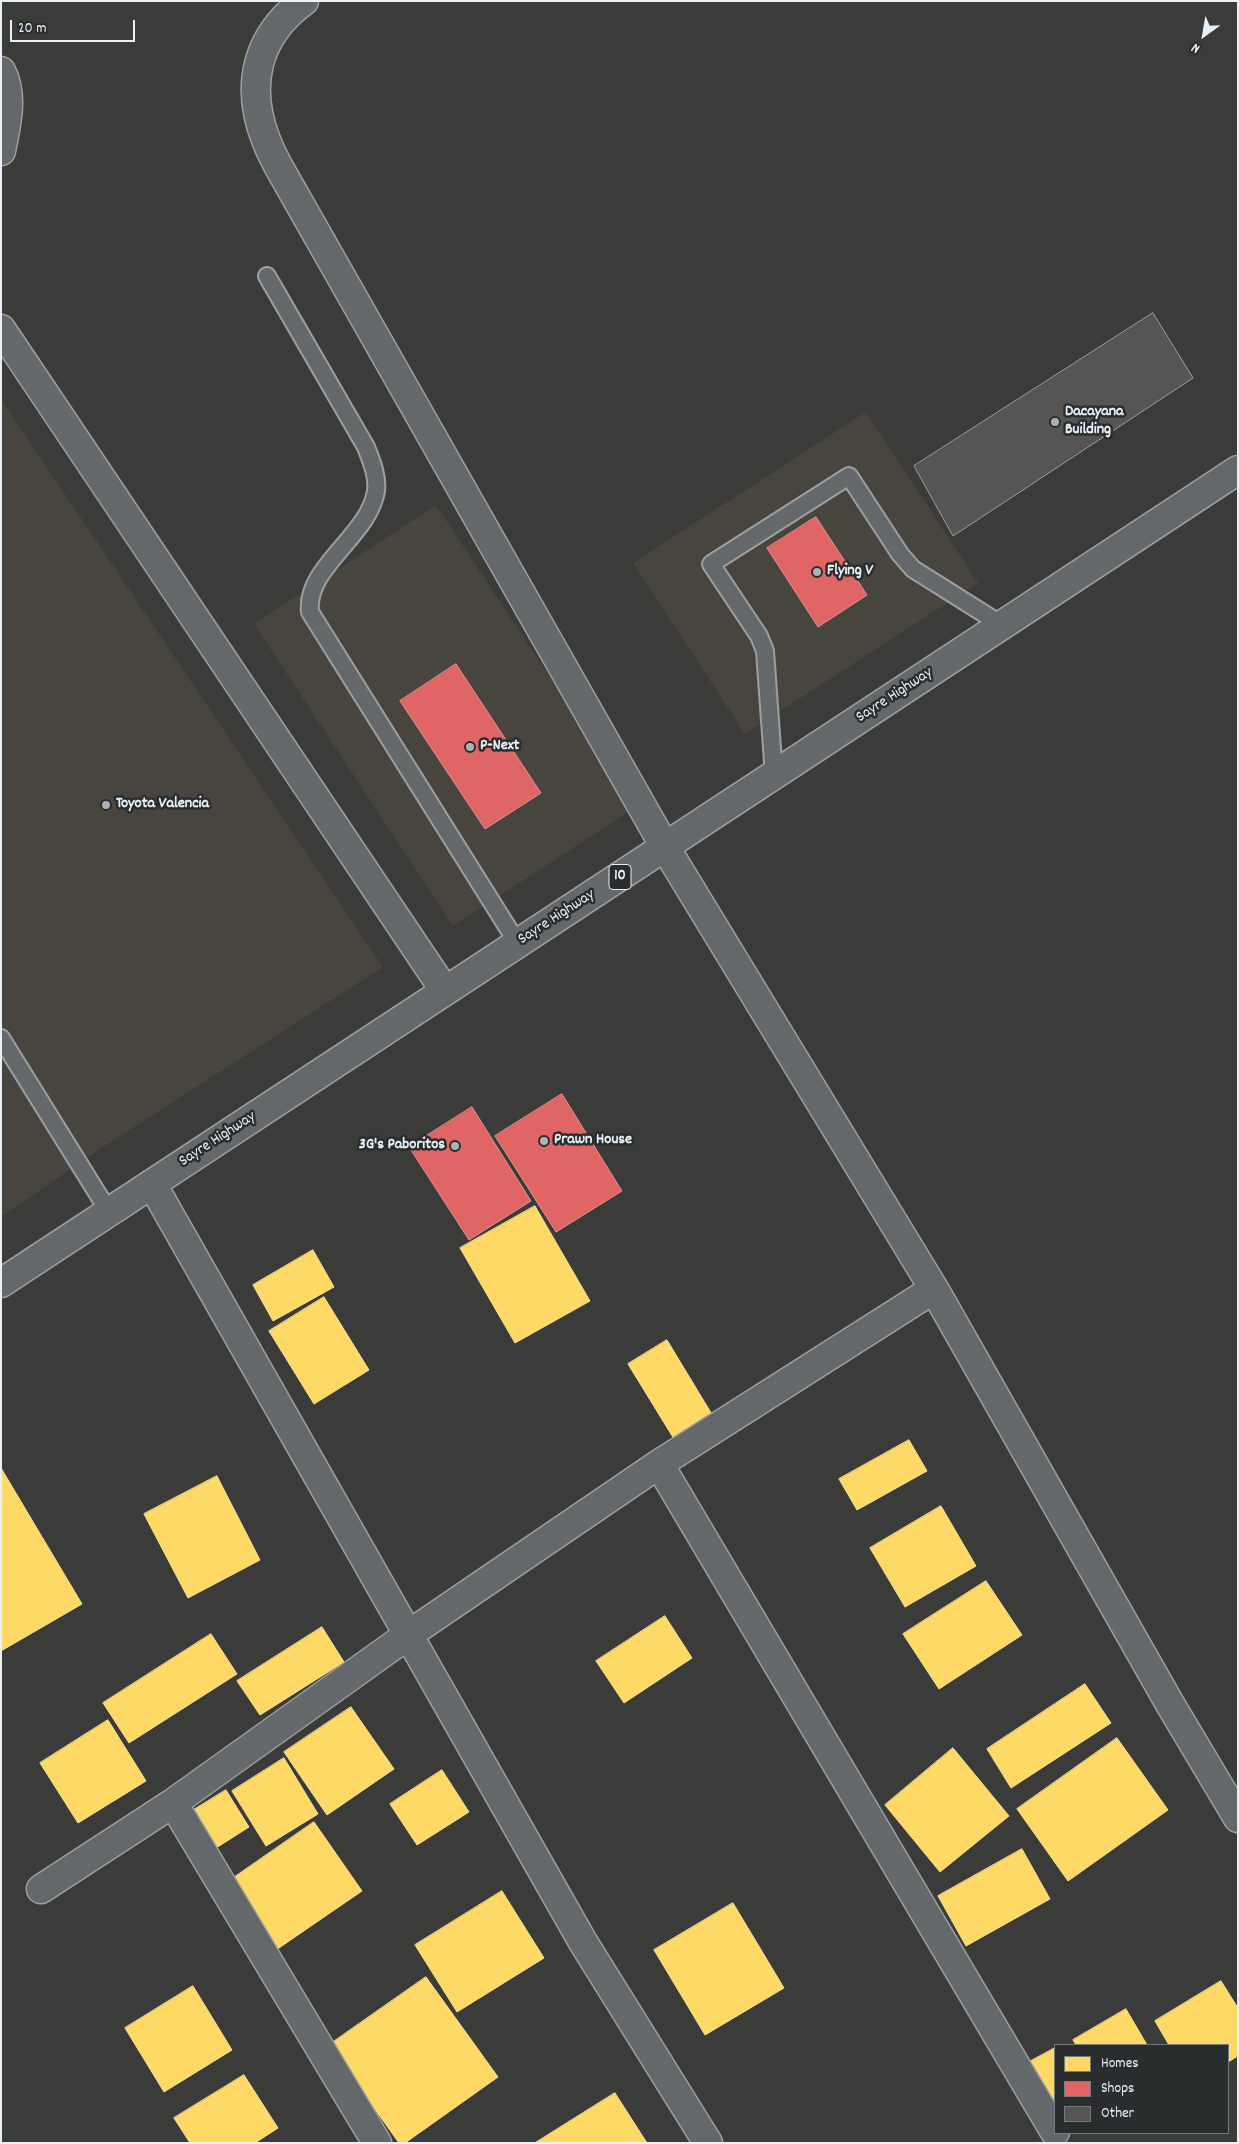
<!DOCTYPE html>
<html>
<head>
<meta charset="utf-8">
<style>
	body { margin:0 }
	#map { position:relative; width:1239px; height:2144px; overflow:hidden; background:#3b3b39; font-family:Dekko,sans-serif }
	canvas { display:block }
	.frame { position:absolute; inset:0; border:2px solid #e8f1f8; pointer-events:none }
	.legend { position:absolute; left:1054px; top:2044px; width:175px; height:90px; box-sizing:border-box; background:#2a2d2e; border:1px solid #767b7f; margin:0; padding:6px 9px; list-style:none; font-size:15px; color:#e8f1f8 }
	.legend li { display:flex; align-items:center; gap:10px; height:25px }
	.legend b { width:25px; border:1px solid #767b7f }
	.north { position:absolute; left:1179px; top:10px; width:50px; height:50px; -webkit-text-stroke:4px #2a2d2e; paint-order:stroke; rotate:212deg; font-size:14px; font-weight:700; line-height:20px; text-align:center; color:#e8f1f8 }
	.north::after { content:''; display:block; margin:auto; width:18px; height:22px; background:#e8f1f8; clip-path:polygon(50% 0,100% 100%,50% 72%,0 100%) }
	.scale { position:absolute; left:10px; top:20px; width:125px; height:22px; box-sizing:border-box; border:2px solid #e8f1f8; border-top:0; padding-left:6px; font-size:15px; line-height:18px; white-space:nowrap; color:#e8f1f8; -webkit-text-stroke:4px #2a2d2e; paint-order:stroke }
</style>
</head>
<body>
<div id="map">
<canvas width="1239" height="2144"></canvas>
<div class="frame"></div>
<ul class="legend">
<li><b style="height:14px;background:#ffd966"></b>Homes</li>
<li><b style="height:14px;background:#e06666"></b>Shops</li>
<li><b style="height:14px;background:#575553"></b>Other</li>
</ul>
<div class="north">N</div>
<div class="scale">20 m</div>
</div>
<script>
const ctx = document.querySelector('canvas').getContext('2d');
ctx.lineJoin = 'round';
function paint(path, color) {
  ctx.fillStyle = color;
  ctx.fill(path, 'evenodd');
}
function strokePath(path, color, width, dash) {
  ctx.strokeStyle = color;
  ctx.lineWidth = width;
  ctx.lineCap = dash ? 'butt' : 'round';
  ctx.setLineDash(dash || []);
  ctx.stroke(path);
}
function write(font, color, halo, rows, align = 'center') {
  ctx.font = font + ' Dekko,sans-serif';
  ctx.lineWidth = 5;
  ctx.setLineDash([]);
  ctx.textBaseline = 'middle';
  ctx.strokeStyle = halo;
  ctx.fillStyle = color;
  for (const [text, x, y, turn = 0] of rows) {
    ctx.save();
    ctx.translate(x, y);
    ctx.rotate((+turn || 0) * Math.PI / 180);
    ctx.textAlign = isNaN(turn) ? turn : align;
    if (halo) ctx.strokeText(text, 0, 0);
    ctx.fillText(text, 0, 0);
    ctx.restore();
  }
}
paint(new Path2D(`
	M1 399 383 967 103 1147 1 1217Z
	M866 412 978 583 745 734 633 563Z
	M436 505 636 807 453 926 254 624Z`), '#47453e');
const homes = new Path2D(`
	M535 1206 590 1301 515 1343 460 1248Z
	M313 1250 334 1287 273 1321 253 1285Z
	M324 1297 369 1370 314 1404 269 1331Z
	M667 1340 713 1416 674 1439 628 1364Z
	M909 1440 927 1471 857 1510 839 1479Z
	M1 1468 82 1604 1 1651Z
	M217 1476 260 1560 188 1598 144 1514Z
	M941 1506 976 1566 905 1607 870 1548Z
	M986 1581 1022 1635 939 1689 903 1634Z
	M665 1616 692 1658 624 1703 596 1661Z
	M322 1627 344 1662 260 1715 237 1681Z
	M211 1634 237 1674 129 1743 103 1703Z
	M1085 1684 1111 1723 1011 1788 987 1749Z
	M351 1707 394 1769 327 1815 284 1752Z
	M108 1720 146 1781 78 1823 40 1763Z
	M1117 1738 1168 1810 1068 1881 1017 1809Z
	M953 1748 1009 1816 940 1872 885 1805Z
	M284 1758 318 1814 266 1846 232 1791Z
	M442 1770 469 1812 417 1845 390 1804Z
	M226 1790 249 1827 216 1848 192 1811Z
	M314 1822 362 1891 276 1950 229 1881Z
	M1022 1849 1050 1899 966 1946 938 1896Z
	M502 1891 544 1958 457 2012 415 1945Z
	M733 1903 784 1988 705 2035 654 1950Z
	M426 1977 498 2077 405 2143H399L329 2045Z
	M1221 1981 1238 2008V2056L1228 2062V2045H1169L1155 2021Z
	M193 1986 232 2050 164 2092 125 2028Z
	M1126 2009 1147 2045H1076L1073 2040Z
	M1055 2048V2107L1029 2062Z
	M244 2075 278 2128 255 2143H190L174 2118Z
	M615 2093 647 2143H535Z`);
paint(homes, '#ffd966');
strokePath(homes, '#f8e092', 1);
const shops = new Path2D(`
	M816 517 867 595 818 627 767 548Z
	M456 664 541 793 485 829 400 701Z
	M562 1094 622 1191 556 1232 495 1136Z
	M472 1107 531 1201 469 1240 409 1147Z`);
paint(shops, '#e06666');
strokePath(shops, '#e29092', 1);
const building = new Path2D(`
	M1153 313 1193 378 953 536 914 466Z`);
paint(building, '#575553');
strokePath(building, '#9d9f9f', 1);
const lane = new Path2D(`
	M267 276 366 447C371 460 378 476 376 491 369 536 305 567 310 612L518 944
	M774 776 765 651 759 636 711 564 849 476 900 554 913 569 1002 625
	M1 1038 109 1212`);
const street = new Path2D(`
	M304 1C256 36 245 86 266 140 271 153 278 166 285 178L665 847 934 1289 1170 1704 1238 1818
	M1 71C14 95 6 126 1 151
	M1 329 445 991
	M152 1184 583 1942 708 2143
	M659 1464 1055 2132
	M173 1803 377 2143
	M41 1889 173 1803 408 1635 659 1464 934 1289`);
const highway = new Path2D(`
	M1 1283 1238 470`);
strokePath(lane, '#9d9f9f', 20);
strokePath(street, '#9d9f9f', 31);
strokePath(highway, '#9d9f9f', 31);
strokePath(lane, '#65686b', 16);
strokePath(street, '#65686b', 28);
strokePath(highway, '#65686b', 28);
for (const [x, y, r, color] of [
	[1055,422,5,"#abb1b5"],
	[817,572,5,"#abb1b5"],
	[470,747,5,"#abb1b5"],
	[106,805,5,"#abb1b5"],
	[544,1141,5,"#abb1b5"],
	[455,1146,5,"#abb1b5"]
]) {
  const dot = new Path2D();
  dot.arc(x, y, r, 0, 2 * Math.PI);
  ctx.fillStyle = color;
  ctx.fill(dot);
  strokePath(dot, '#2a2d2e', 2);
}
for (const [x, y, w] of [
	[620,877,22]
]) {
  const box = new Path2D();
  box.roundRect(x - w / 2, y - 12.5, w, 25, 4);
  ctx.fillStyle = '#2a2d2e';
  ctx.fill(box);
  strokePath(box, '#e8f1f8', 1);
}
write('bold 15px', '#e8f1f8', null, [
	["10",620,877]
]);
write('bold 16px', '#e8f1f8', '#2a2d2e', [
	["Dacayana",1065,413],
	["Building",1065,431],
	["Flying V",827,572],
	["P-Next",480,747],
	["Toyota Valencia",116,805],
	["Prawn House",554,1141],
	["3G's Paboritos",445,1146,"right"]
], 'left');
write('16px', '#e8f1f8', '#2a2d2e', [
	["Sayre Highway",895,696,-33],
	["Sayre Highway",557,918,-33],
	["Sayre Highway",218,1140,-33]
]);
</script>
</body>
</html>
